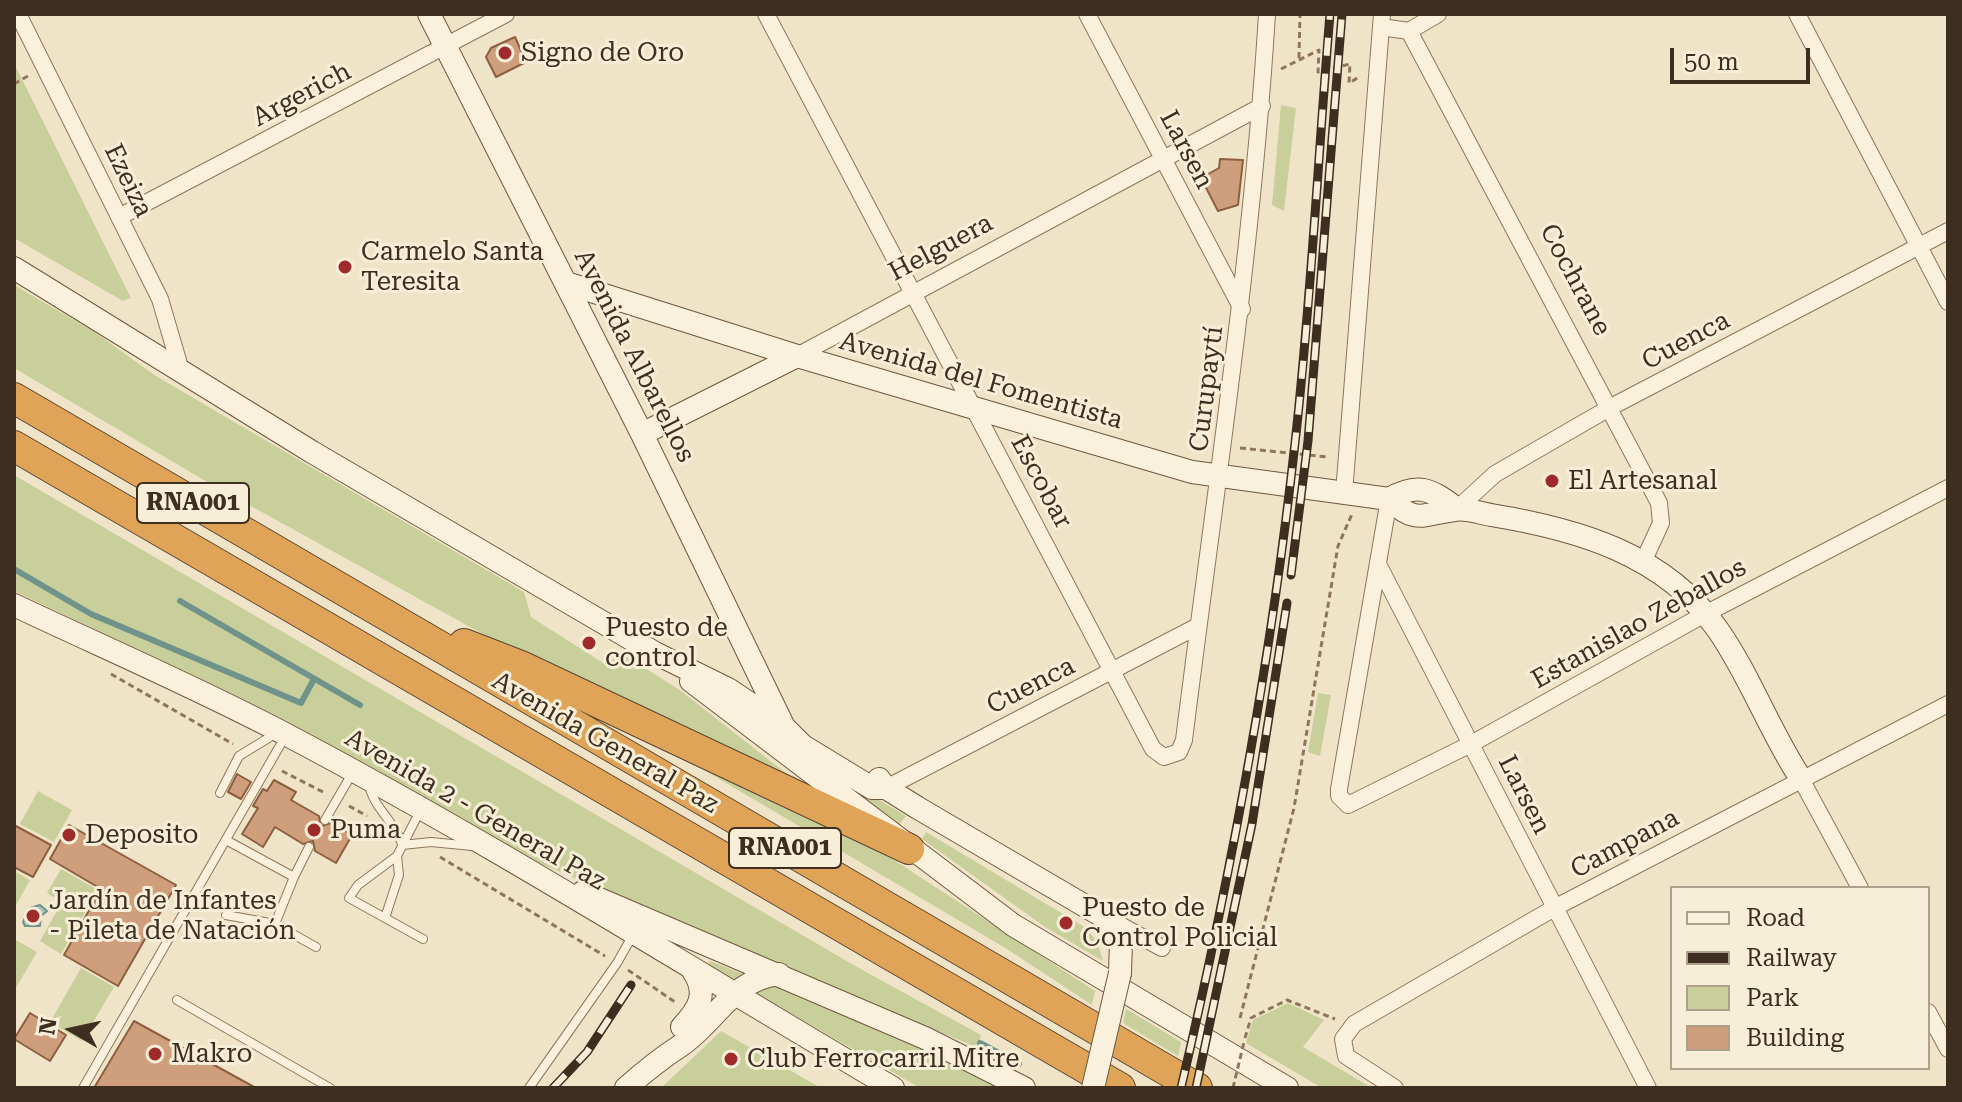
<!DOCTYPE html>
<html>
<head>
<meta charset="utf-8">
<style>
	body { margin:0 }
	#map { position:relative; width:1962px; height:1102px; overflow:hidden; background:#f0e4c8; font-family:"Roboto Serif",serif }
	canvas { display:block }
	.frame { position:absolute; inset:0; border:16px solid #3d2e20; pointer-events:none }
	.legend { position:absolute; left:1670px; top:886px; width:260px; height:184px; box-sizing:border-box; background:#f7eed8; border:2px solid #ada18e; margin:0; padding:10px 14px; list-style:none; font-size:24px; color:#3d2e20 }
	.legend li { display:flex; align-items:center; gap:16px; height:40px }
	.legend b { width:40px; border:2px solid #ada18e }
	.north { position:absolute; left:32px; top:990px; width:80px; height:80px; -webkit-text-stroke:6px #f7eed8; paint-order:stroke; rotate:279deg; font-size:22px; font-weight:700; line-height:32px; text-align:center; color:#3d2e20 }
	.north::after { content:''; display:block; margin:auto; width:28px; height:36px; background:#3d2e20; clip-path:polygon(50% 0,100% 100%,50% 72%,0 100%) }
	.scale { position:absolute; left:1670px; top:48px; width:140px; height:36px; box-sizing:border-box; border:4px solid #3d2e20; border-top:0; padding-left:10px; font-size:24px; line-height:28px; white-space:nowrap; color:#3d2e20; -webkit-text-stroke:6px #f7eed8; paint-order:stroke }
</style>
</head>
<body>
<div id="map">
<canvas width="1962" height="1102"></canvas>
<div class="frame"></div>
<ul class="legend">
<li><b style="height:10px;background:#faf1dc"></b>Road</li>
<li><b style="height:10px;background:#3d2e20"></b>Railway</li>
<li><b style="height:22px;background:#c9cf9b"></b>Park</li>
<li><b style="height:22px;background:#cf9f7d"></b>Building</li>
</ul>
<div class="north">N</div>
<div class="scale">50 m</div>
</div>
<script>
const ctx = document.querySelector('canvas').getContext('2d');
ctx.lineJoin = 'round';
function paint(path, color) {
  ctx.fillStyle = color;
  ctx.fill(path, 'evenodd');
}
function strokePath(path, color, width, dash) {
  ctx.strokeStyle = color;
  ctx.lineWidth = width;
  ctx.lineCap = dash ? 'butt' : 'round';
  ctx.setLineDash(dash || []);
  ctx.stroke(path);
}
function write(font, color, halo, rows, align = 'center') {
  ctx.font = font + ' "Roboto Serif",serif';
  ctx.lineWidth = 6;
  ctx.setLineDash([]);
  ctx.textBaseline = 'middle';
  ctx.strokeStyle = halo;
  ctx.fillStyle = color;
  for (const [text, x, y, turn = 0] of rows) {
    ctx.save();
    ctx.translate(x, y);
    ctx.rotate((+turn || 0) * Math.PI / 180);
    ctx.textAlign = isNaN(turn) ? turn : align;
    if (halo) ctx.strokeText(text, 0, 0);
    ctx.fillText(text, 0, 0);
    ctx.restore();
  }
}
paint(new Path2D(`
	M14 63 131 298 123 301 14 238Z
	M1281 105 1296 108 1284 211 1272 205Z
	M14 285 93 331 156 376 524 592 531 617 608 666 618 651 681 691 814 795 517 653 202 479 14 368Z
	M14 475 857 967 981 1035 978 1048 532 860 205 682 14 591Z
	M1318 693 1331 695 1320 756 1308 752Z
	M655 741 819 818 894 860 1095 991 1092 1005 1007 949Z
	M816 762 906 816 898 826Z
	M38 791 72 810 54 842 20 824Z
	M926 832 1083 926 1097 941 1103 961 1045 927 922 839Z
	M61 869 98 890 61 954 40 941 62 902 47 893Z
	M14 871 30 880 14 909Z
	M14 939 37 952 14 991Z
	M710 961 746 975 737 982 708 965Z
	M81 968 114 987 82 1041 50 1022Z
	M770 984 963 1067 1003 1088H920L752 991Z
	M1288 1003 1324 1020 1303 1047 1372 1088H1322L1246 1043 1253 1020Z
	M1126 1009 1181 1042 1178 1056 1123 1023Z
	M721 1031 821 1088H661Z`), '#c9cf9b');
const water = new Path2D(`
	M40 905 47 911 41 916 40 926H25L23 922 30 908Z`);
paint(water, '#a9c4bc');
strokePath(water, '#6f938a', 2);
strokePath(new Path2D(`
	M14 569 91 614 301 703 314 679
	M180 601 360 705
	M980 1043 1019 1064`), '#6f938a', 6);
const building = new Path2D(`
	M515 37 526 62 496 77 486 57 491 48Z
	M1220 159 1243 160 1238 205 1218 211 1201 178 1219 168Z
	M237 774 251 782 241 799 228 792Z
	M274 780 296 792 291 800 319 816 321 826 331 823 352 835 336 863 315 851 313 841 303 844 275 827 263 847 242 834 258 808 253 806 263 789 267 791Z
	M14 825 51 845 33 877 14 867Z
	M69 825 176 885 118 986 64 955 101 889 50 859Z
	M30 1013 66 1035 50 1061 14 1039Z
	M134 1021 256 1088H94Z`);
paint(building, '#cf9f7d');
strokePath(building, '#8d5f41', 2);
const lane = new Path2D(`
	M369 784C373 808 395 821 402 844
	M220 793 239 756 275 734
	M325 820 353 772
	M226 840 294 877 309 847
	M402 845 431 842 472 846
	M397 856 358 885 349 898 423 939
	M226 915 275 924 316 947
	M385 918 399 875 397 856 420 811
	M275 924 294 877
	M177 1000 330 1088
	M83 1088 286 735
	M529 1088 617 963 634 933`);
const street = new Path2D(`
	M18 14 160 299 182 374
	M766 14 1153 749 1164 757 1179 752 1184 740C1214 498 1252 258 1267 14
	M1087 14 1242 309
	M1797 14 1948 302
	M1381 27 1409 31 1438 14
	M1409 31 1659 503 1661 523 1644 560
	M119 217 506 14
	M797 356 1262 106
	M1344 493 1382 14
	M1389 499 1339 789V796L1348 805 1471 744 1705 614 1948 488
	M1457 509 1495 474 1611 407 1948 231
	M1379 566 1648 1088
	M1801 779 1860 888
	M886 788 1198 626
	M1109 919 1162 948
	M1928 1012 1948 1049
	M1395 1088 1346 1056 1343 1039 1354 1024 1556 907 1948 704`);
const secondary = new Path2D(`
	M429 14 642 434 783 725
	M14 268 312 452 655 653 728 689 783 726 803 746 872 788H886
	M566 283 797 356 1192 472 1389 499C1416 525 1423 514 1455 510 1466 508 1480 513 1491 515 1577 529 1665 554 1718 630 1750 676 1770 732 1801 779
	M642 434 797 356
	M1389 499C1418 482 1431 489 1457 509
	M14 605C105 648 198 688 287 735 494 844 692 970 893 1088
	M691 681 1013 925 1287 1088
	M879 779 886 788 918 808 1104 917 1121 942 1120 973
	M583 892 925 1038 1024 1088
	M682 1027C698 1010 709 994 693 971
	M626 1088C644 1072 660 1059 680 1046 716 1022 732 979 779 974`);
const highway = new Path2D(`
	M14 398 1197 1088
	M14 446 1120 1088
	M464 644 523 667 909 849`);
strokePath(lane, '#8d765c', 10);
strokePath(street, '#8d765c', 18);
strokePath(secondary, '#6f573f', 24);
strokePath(highway, '#5b4430', 32);
strokePath(new Path2D(`
	M1299 58 1300 14
	M1281 69 1319 50 1318 72 1350 64 1349 83 1359 77
	M14 84 28 76
	M1240 448 1328 457
	M111 674 233 744
	M282 771 325 793
	M349 806 367 816
	M440 857 605 956
	M628 970 675 1002
	M1240 1018 1294 808 1338 546 1352 514
	M1245 1038 1251 1018 1287 1000 1335 1019`), '#8d765c', 3, [6, 4]);
strokePath(lane, '#faf1dc', 8);
strokePath(street, '#faf1dc', 16);
strokePath(secondary, '#faf1dc', 22);
strokePath(highway, '#e0a458', 30);
const rail = new Path2D(`
	M1291 575 1308 441 1342 14
	M553 1088 587 1052 631 985
	M1181 1088C1231 875 1271 661 1295 443 1311 301 1318 157 1330 14
	M1196 1088 1252 824 1287 603`);
strokePath(rail, '#3d2e20', 9);
strokePath(rail, '#f7eed8', 6, [18]);
const secondaryBridge = new Path2D(`
	M1093 1088 1120 973`);
strokePath(secondaryBridge, '#6f573f', 24, []);
strokePath(new Path2D(`
	M1233 1088 1244 1042`), '#8d765c', 3, [6, 4]);
strokePath(secondaryBridge, '#faf1dc', 22);
for (const [x, y, r, color] of [
	[505,53,8,"#9e2a2b"],
	[345,267,8,"#9e2a2b"],
	[1552,481,8,"#9e2a2b"],
	[589,643,8,"#9e2a2b"],
	[314,830,8,"#9e2a2b"],
	[69,835,8,"#9e2a2b"],
	[33,916,8,"#9e2a2b"],
	[1066,923,8,"#9e2a2b"],
	[155,1054,8,"#9e2a2b"],
	[731,1059,8,"#9e2a2b"]
]) {
  const dot = new Path2D();
  dot.arc(x, y, r, 0, 2 * Math.PI);
  ctx.fillStyle = color;
  ctx.fill(dot);
  strokePath(dot, '#f7eed8', 3);
}
for (const [x, y, w] of [
	[193,503,112],
	[785,848,112]
]) {
  const box = new Path2D();
  box.roundRect(x - w / 2, y - 20, w, 40, 6);
  ctx.fillStyle = '#f7eed8';
  ctx.fill(box);
  strokePath(box, '#3d2e20', 2);
}
write('bold 24px', '#3d2e20', null, [
	["RNA001",193,503],
	["RNA001",785,848]
]);
write('26px', '#3d2e20', '#f7eed8', [
	["Signo de Oro",521,53],
	["Carmelo Santa",361,252],
	["Teresita",361,282],
	["El Artesanal",1568,481],
	["Puesto de",605,628],
	["control",605,658],
	["Puma",330,830],
	["Deposito",85,835],
	["Jardín de Infantes",49,901],
	["- Pileta de Natación",49,931],
	["Puesto de",1082,908],
	["Control Policial",1082,938],
	["Makro",171,1054],
	["Club Ferrocarril Mitre",747,1059]
], 'left');
write('26px', '#3d2e20', '#f7eed8', [
	["Argerich",302,95,-28],
	["Larsen",1186,150,62],
	["Ezeiza",128,181,64],
	["Helguera",941,248,-28],
	["Cochrane",1575,280,62],
	["Cuenca",1686,341,-28],
	["Avenida Albarellos",634,356,63],
	["Avenida del Fomentista",981,381,16],
	["Curupaytí",1207,389,-83],
	["Escobar",1041,482,62],
	["Estanislao Zeballos",1639,624,-29],
	["Cuenca",1031,686,-27],
	["Avenida General Paz",605,743,30],
	["Larsen",1524,795,63],
	["Avenida 2 - General Paz",475,810,30],
	["Campana",1625,844,-28]
]);
</script>
</body>
</html>
